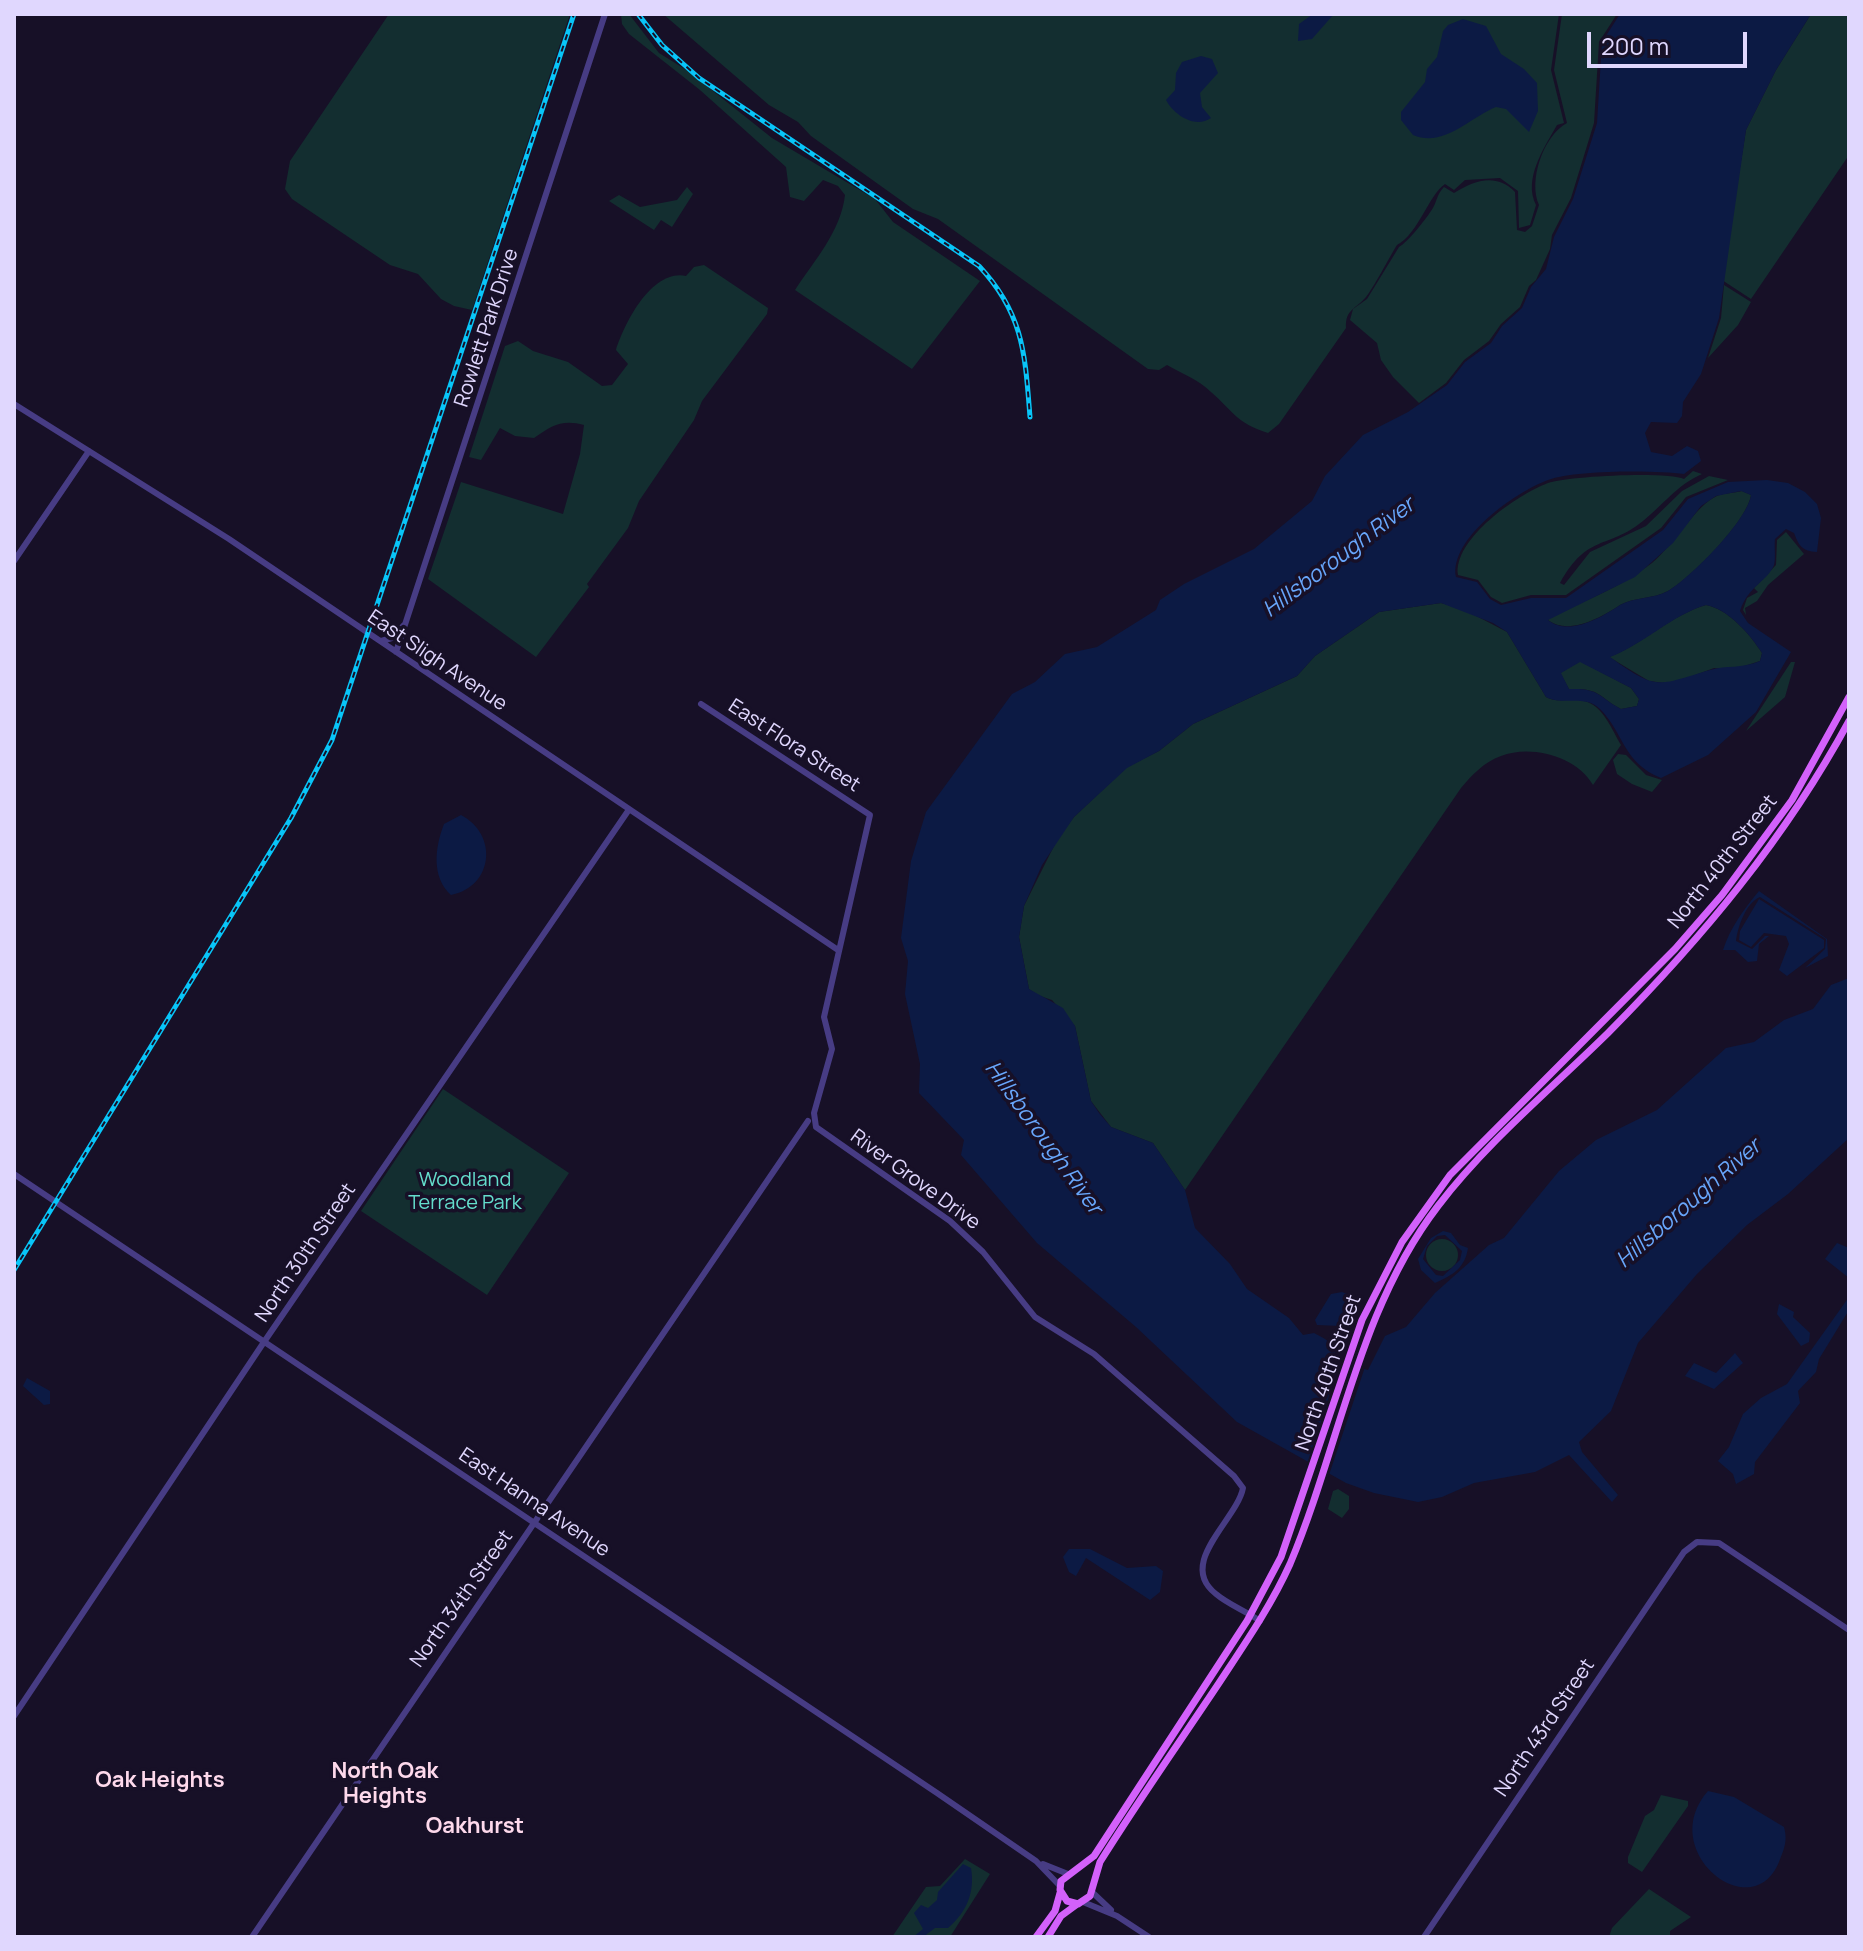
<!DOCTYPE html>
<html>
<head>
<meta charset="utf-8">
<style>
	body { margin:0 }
	#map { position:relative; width:1863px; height:1951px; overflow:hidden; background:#171027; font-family:Manrope,sans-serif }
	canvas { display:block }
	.frame { position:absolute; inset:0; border:16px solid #e0d7fe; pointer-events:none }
	.scale { position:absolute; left:1587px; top:32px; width:160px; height:36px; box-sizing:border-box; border:4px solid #e0d7fe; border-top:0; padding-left:10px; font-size:24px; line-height:28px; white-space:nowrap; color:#e0d7fe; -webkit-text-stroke:6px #171027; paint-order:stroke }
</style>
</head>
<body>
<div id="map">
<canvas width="1863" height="1951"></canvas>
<div class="frame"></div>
<div class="scale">200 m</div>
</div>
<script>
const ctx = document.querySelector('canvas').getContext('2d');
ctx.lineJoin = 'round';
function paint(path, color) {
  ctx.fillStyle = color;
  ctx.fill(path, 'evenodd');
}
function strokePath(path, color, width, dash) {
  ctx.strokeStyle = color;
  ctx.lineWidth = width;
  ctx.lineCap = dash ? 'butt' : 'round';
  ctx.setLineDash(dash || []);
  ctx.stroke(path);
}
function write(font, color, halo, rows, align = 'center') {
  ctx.font = font + ' Manrope,sans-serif';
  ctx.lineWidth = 7;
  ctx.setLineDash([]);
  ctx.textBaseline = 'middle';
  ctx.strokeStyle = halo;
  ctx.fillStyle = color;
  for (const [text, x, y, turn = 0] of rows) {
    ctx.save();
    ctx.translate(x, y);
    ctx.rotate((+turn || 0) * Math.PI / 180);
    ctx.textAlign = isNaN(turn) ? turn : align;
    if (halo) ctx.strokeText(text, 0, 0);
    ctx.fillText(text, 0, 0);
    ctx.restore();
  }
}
paint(new Path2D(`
	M389 14H570L472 310 454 306 441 299 418 274 390 265 292 199 285 189 290 161Z
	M621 14H629L659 53 688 71 772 138 875 199 893 222 980 281 912 369 795 290C814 261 841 231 845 195L838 186 823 180 804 201 790 197 786 167 700 90 629 34 622 24Z
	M663 14H1559L1551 70 1564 123 1557 125C1544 148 1523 179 1536 205L1530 225 1519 228 1518 191 1500 178 1465 180 1454 190 1445 184C1428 196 1419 233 1397 245 1389 258 1374 287 1366 297 1356 309 1345 309 1346 328L1279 424 1268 433C1235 422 1235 413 1211 392 1199 380 1181 373 1167 365L1159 370 1148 369 938 219 913 209 811 136 798 122 769 105Z
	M1562 14H1617L1599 42 1594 123 1571 198 1552 235 1550 249 1536 280 1529 286 1520 307 1501 324 1489 341 1464 360 1446 383 1419 403 1393 377 1381 360 1377 343 1350 320 1353 309 1367 299 1399 247C1408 242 1425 220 1431 211 1437 203 1436 195 1444 187L1454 193C1473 181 1496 172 1515 192L1517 230 1525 232 1532 226 1539 205C1528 181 1543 136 1567 123L1554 70Z
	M1811 14H1849V155L1751 299 1722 280 1746 130 1776 70Z
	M687 187 693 194 672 227 661 220 654 230 609 201 619 195 640 207 677 200Z
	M704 265 768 308 767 314 702 401 694 420 639 501 628 528 587 584 589 587 536 657 428 579 461 482 563 514 580 454 584 425C563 419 552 425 534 438L515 436 500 428 481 460 469 457 505 346 518 341 533 351 568 362 602 386 612 385 628 364 616 350C625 322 652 269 686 276L694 267Z
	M1724 285 1751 302 1738 325 1708 358 1721 318Z
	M1693 471 1702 474C1677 485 1664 504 1643 521 1607 550 1588 533 1560 583L1564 585 1590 552 1646 526 1682 491 1709 476 1728 480 1686 497 1661 528 1566 595H1531L1502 603 1491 597 1478 580 1458 575C1453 539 1518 494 1548 483 1567 476 1668 471 1684 479Z
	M1742 491 1751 495C1748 520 1691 578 1668 591 1654 599 1634 597 1620 605 1602 617 1569 636 1548 620L1551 615C1586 601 1621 587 1652 563 1672 547 1697 504 1717 496 1724 493 1734 493 1742 491Z
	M1786 532 1804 554 1768 585 1757 601 1745 608 1746 615 1743 610 1747 598 1758 592 1754 588 1776 565 1777 540Z
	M1441 603 1463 609 1507 632 1546 697C1560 704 1571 697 1584 701 1603 705 1612 730 1621 745L1593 785C1577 756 1530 744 1501 756 1484 762 1472 775 1461 788L1185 1190 1153 1143 1111 1127 1091 1101 1075 1026 1052 1000 1037 995 1029 989 1019 937 1024 906 1058 838 1074 817 1127 767 1159 751 1193 724 1297 676 1315 656 1379 612Z
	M1706 605C1728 609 1750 634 1762 653L1760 661 1732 670 1714 668 1672 684 1649 681 1609 657C1643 644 1671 615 1706 605Z
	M1580 661 1631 688 1639 699 1637 706 1621 709C1597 696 1601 688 1569 689L1560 673Z
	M1791 662H1795L1785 697 1746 731Z
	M1618 754 1626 755 1646 775 1662 780 1652 792 1632 784 1617 774 1613 760Z
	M443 1089 569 1173 487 1295 361 1211Z
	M1426 1255a16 16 0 1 1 32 0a16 16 0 1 1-32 0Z
	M1338 1489 1349 1496V1509L1342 1518 1328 1509 1333 1491Z
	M1661 1795 1688 1801V1806L1642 1872 1628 1863V1857L1645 1816 1654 1810Z
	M965 1859 990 1874 950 1937H892L926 1887 940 1886Z
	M1649 1889 1691 1917 1670 1931V1937H1609L1612 1928Z`), '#132e30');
paint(new Path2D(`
	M1313 14H1334L1312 39 1298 41 1299 24Z
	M1620 14H1811L1776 70 1746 130 1719 318 1701 374 1683 402 1682 416 1677 423 1651 422 1645 433 1651 452 1672 456 1687 446 1698 451 1701 461 1684 474C1655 470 1575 470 1548 480 1515 492 1449 539 1456 577L1477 582 1490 599 1501 605 1531 598H1566L1663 530 1688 499 1728 482 1767 480 1788 483 1805 492 1817 504 1821 518 1817 552C1802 551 1799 546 1794 533L1786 529 1775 539C1774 547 1776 558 1774 565 1768 581 1748 586 1740 611L1748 623 1791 652 1756 712 1708 755 1661 778C1623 763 1624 733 1600 709 1585 694 1563 706 1546 697L1507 632 1493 623 1441 603 1379 612 1315 656 1297 676 1193 724 1159 751 1127 768 1074 817 1042 865 1024 906 1019 937 1029 989 1063 1008 1075 1026 1091 1101 1099 1113 1111 1127 1153 1143 1185 1190 1195 1228 1230 1264 1247 1289 1289 1318 1303 1335 1314 1333C1329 1341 1336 1343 1336 1361L1368 1370 1385 1336 1406 1327 1435 1293 1489 1245 1504 1238 1559 1171 1596 1140 1657 1110 1726 1048 1754 1042 1784 1020 1813 1009 1831 985 1849 978V1138L1788 1194 1747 1225 1697 1274 1638 1343 1611 1411 1579 1442 1582 1452 1618 1495 1612 1502 1569 1455 1535 1472 1474 1483 1442 1497 1418 1502 1374 1493 1346 1483 1237 1422 1136 1327 1037 1243 961 1155 964 1140 919 1093 920 1064 905 994 908 961 901 938 911 861 926 812 1012 694 1035 682 1065 654 1097 647 1156 610 1160 600 1184 584 1254 549 1312 501 1325 476 1363 435 1408 412 1447 385 1465 362 1491 343 1502 326 1522 308 1531 287 1546 269 1554 237 1573 199 1597 123 1602 42ZM1741 491 1751 495C1748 520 1690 578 1668 591 1654 599 1634 597 1620 605 1602 617 1569 637 1548 620L1635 577 1673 543 1701 506 1716 496ZM1706 605C1728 609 1750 634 1762 653L1760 661C1741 669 1727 665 1710 670 1658 685 1658 692 1610 657 1644 644 1672 615 1706 605ZM1580 662 1631 688 1639 699 1637 706 1621 709C1597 696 1600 688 1569 689L1561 673Z
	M1463 19 1486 26 1501 54 1524 69 1537 83 1538 111 1529 132 1506 109 1496 107C1469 118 1444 148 1413 135L1401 120V112L1425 82 1427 69 1437 57 1443 31 1448 25Z
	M1201 56 1212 59 1218 73 1200 93 1202 107 1211 118C1195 129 1174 115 1166 100L1175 90 1176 73 1182 62Z
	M461 815C499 835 493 887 451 895 431 877 435 847 444 824Z
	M1759 891 1827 939 1828 956 1805 968 1825 949 1826 939 1760 897C1746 903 1738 926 1736 941L1752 949 1765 936H1769L1759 944 1757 961 1748 962 1735 950H1723C1730 928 1744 909 1759 891Z
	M1759 899 1824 940V948L1787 976 1779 970 1789 944 1786 936 1764 933 1751 947 1739 940 1740 931Z
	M1443 1231 1451 1233 1460 1245 1468 1248C1465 1268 1453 1275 1435 1283L1421 1270 1418 1259 1431 1238ZM1437 1236 1445 1235 1462 1251 1460 1260 1443 1276 1436 1275 1423 1259 1427 1246Z
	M1837 1243 1849 1248V1278L1825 1259Z
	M1342 1292 1355 1297 1347 1321 1341 1326 1317 1325 1315 1320 1331 1294Z
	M1849 1297V1310L1819 1359 1816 1372 1798 1391 1800 1403 1755 1462 1754 1474 1736 1484 1733 1474 1718 1461 1729 1447 1743 1414 1761 1398 1787 1384Z
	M1779 1304 1794 1312 1793 1317 1810 1333 1809 1342 1801 1346 1777 1314Z
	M1735 1353 1743 1363 1714 1389 1685 1376 1694 1363 1716 1373Z
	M27 1378 50 1391V1404L44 1405 23 1386Z
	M1069 1549H1090L1127 1568 1156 1566 1163 1571 1160 1592 1150 1600 1086 1558 1076 1576 1069 1572 1063 1557Z
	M1708 1791 1734 1797 1784 1827C1788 1841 1784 1849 1779 1862 1752 1928 1655 1851 1708 1791Z
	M963 1864 971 1868C975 1892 967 1912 948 1928H935L923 1937H913L923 1929 914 1913 921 1905 928 1908 937 1900 938 1892Z`), '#0c1a44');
paint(new Path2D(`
	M1341 1359 1365 1367 1328 1478 1306 1467Z`), '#171027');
strokePath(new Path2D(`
	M14 404 229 539 838 950
	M14 561 89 451
	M381 641 392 638 404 625
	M396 652 605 14
	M701 704 870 815 824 1017 832 1049 814 1113 816 1127 950 1221 983 1252 1035 1317 1094 1354 1234 1476 1243 1488C1237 1520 1176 1563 1216 1594 1229 1605 1246 1611 1260 1621
	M14 1174 937 1793 1036 1861 1060 1886
	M14 1716 264 1342 628 811
	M1043 1864 1068 1874
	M1092 1892 1111 1910
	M1083 1902 1117 1916 1149 1937
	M252 1937 808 1121
	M1424 1937 1684 1552 1697 1542 1719 1543 1849 1630`), '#473c84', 6);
strokePath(new Path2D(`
	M1849 697 1792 800 1722 895 1675 949 1450 1175 1402 1242 1362 1320 1281 1557 1247 1621 1094 1856 1061 1881 1060 1890 1067 1901 1078 1904 1090 1896 1100 1862C1138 1801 1179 1743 1219 1683 1244 1645 1271 1606 1290 1564 1340 1446 1358 1310 1438 1206 1487 1142 1551 1089 1608 1033 1702 938 1785 839 1849 721
	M1036 1937 1055 1911 1060 1893
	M1048 1937 1061 1916 1076 1905`), '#d361fb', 7);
const rail = new Path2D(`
	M638 14 662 45 699 78 979 266C1024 314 1025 355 1030 417
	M14 1270 291 818 332 740 574 14`);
strokePath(rail, '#08c5f8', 5);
strokePath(rail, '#171027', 2, [6]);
write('20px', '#e0d7fe', '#171027', [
	["Rowlett Park Drive",487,328,-72],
	["East Sligh Avenue",437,661,34],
	["East Flora Street",794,746,33],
	["North 40th Street",1723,862,-52],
	["River Grove Drive",915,1180,36],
	["North 30th Street",306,1253,-56],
	["North 40th Street",1329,1373,-71],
	["East Hanna Avenue",534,1503,34],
	["North 34th Street",462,1599,-55],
	["North 43rd Street",1545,1728,-56]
]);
write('20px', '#64ddcc', '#171027', [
	["Woodland",465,1180],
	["Terrace Park",465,1203]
]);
write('italic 22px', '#68a6fb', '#171027', [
	["Hillsborough River",1339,558,-37],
	["Hillsborough River",1043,1138,54],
	["Hillsborough River",1689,1204,-41]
]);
write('bold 22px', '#fed9ec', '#171027', [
	["North Oak",385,1772],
	["Heights",385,1797],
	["Oak Heights",160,1781],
	["Oakhurst",475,1827]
]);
</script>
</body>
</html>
